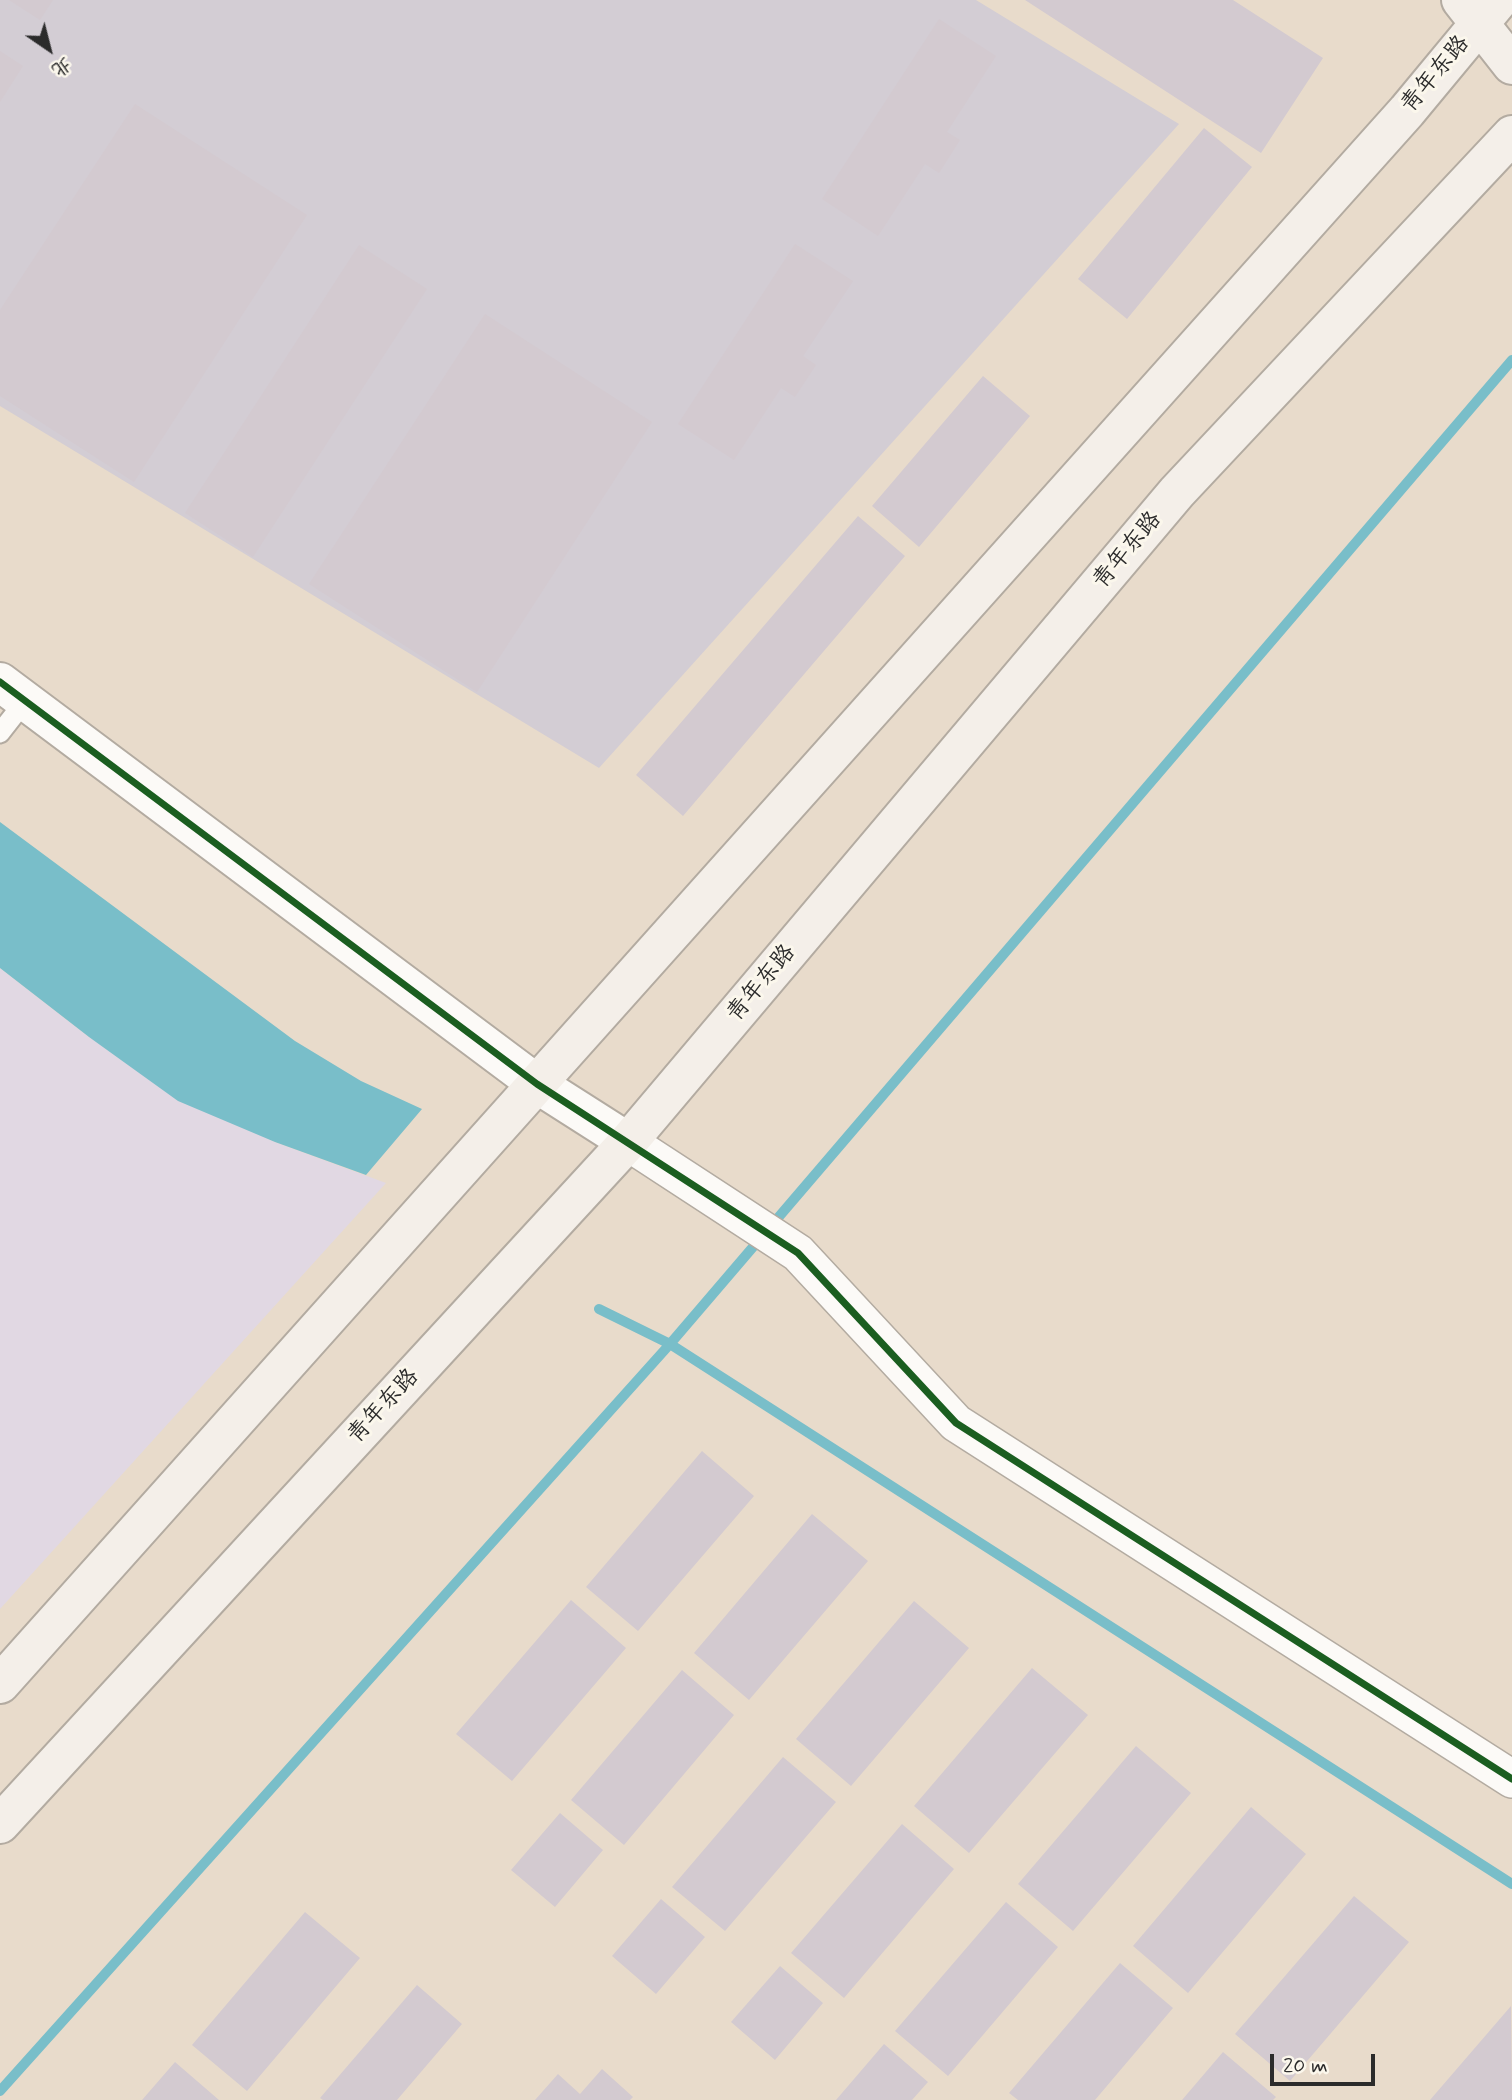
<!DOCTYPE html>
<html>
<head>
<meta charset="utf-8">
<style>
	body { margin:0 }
	#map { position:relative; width:1512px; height:2100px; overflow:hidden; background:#e8dbcb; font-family:Mynerve,"LXGW WenKai TC",sans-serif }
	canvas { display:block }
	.north { position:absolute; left:14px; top:14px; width:70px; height:70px; -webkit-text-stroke:5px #fbf7ec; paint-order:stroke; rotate:145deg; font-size:19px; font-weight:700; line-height:28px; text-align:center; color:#2b2b2b }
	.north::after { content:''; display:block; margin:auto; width:24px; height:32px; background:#2b2b2b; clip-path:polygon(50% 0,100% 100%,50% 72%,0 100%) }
	.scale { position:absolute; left:1270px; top:2054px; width:105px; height:32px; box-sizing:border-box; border:4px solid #2b2b2b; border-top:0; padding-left:9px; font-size:21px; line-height:24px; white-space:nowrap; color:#2b2b2b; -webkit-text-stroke:5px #fbf7ec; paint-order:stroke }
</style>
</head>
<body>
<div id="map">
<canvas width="1512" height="2100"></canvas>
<div class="north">北</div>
<div class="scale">20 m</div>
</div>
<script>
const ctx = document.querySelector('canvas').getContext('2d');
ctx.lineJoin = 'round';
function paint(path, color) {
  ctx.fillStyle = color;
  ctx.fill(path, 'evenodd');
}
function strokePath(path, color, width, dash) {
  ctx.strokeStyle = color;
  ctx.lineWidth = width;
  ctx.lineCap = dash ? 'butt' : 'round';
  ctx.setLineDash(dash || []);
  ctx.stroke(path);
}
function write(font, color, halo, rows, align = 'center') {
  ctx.font = font + ' Mynerve,"LXGW WenKai TC",sans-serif';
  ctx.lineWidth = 6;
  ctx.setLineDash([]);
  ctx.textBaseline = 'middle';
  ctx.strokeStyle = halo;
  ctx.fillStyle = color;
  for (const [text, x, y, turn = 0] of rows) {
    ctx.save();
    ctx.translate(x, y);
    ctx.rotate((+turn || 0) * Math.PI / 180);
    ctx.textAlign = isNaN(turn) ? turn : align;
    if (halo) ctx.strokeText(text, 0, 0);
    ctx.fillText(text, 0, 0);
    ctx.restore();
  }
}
paint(new Path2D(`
	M0 968 89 1037 275 1142 386 1183 0 1609Z`), '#e1d8e3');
paint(new Path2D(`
	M0 0H976L1179 124 599 768 0 406Z`), '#d3cdd4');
paint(new Path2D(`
	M0 822 295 1041 361 1081 422 1109 366 1175 275 1142 178 1101 89 1037 0 968Z`), '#79bec9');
strokePath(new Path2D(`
	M599 1309 670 1344 1512 1884
	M0 2091 670 1344 1512 360`), '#79bec9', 10);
paint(new Path2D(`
	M9 0H53L40 20Z
	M1025 0H1233L1323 58 1261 153Z
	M939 19 996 56 947 132 960 140 939 173 925 164 878 236 822 199Z
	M0 51 23 66 0 102Z
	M135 104 307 215 134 482 0 396V310Z
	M1204 128 1252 167 1127 319 1078 279Z
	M795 244 853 281 803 356 816 365 795 397 781 388 734 460 678 424Z
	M359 245 427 289 253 557 185 513Z
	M485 314 652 422 477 692 309 584Z
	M983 376 1030 416 919 547 872 506Z
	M858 516 905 556 683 816 636 775Z
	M702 1451 754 1496 638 1631 586 1587Z
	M812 1514 868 1561 749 1700 694 1653Z
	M571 1600 626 1648 512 1781 456 1734Z
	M914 1601 969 1648 851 1786 796 1739Z
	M1032 1668 1088 1715 969 1853 914 1806Z
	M682 1670 734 1715 624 1845 571 1800Z
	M1136 1746 1191 1793 1073 1931 1018 1884Z
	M783 1757 836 1802 725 1931 672 1887Z
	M1251 1807 1306 1854 1188 1993 1133 1946Z
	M560 1813 603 1850 555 1907 511 1870Z
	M902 1824 954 1869 844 1998 791 1953Z
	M1354 1896 1409 1942 1290 2081 1235 2034Z
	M661 1899 705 1937 656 1994 612 1956Z
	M1006 1902 1058 1947 948 2076 895 2031Z
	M305 1912 360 1958 247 2091 192 2045Z
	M1120 1963 1173 2008 1095 2100H1018L1009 2093Z
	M780 1966 823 2003 775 2060 731 2022Z
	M417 1985 462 2024 397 2100H323L320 2098Z
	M1511 2006 1512 2100H1430Z
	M884 2044 928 2082 912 2100H836Z
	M1223 2052 1276 2097 1273 2100H1182Z
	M175 2062 219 2100H142Z
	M602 2069 633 2097 630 2100H535L558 2074 580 2094Z`), '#d3cad0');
const service = new Path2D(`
	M0 733 25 701`);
const minor = new Path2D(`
	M628 1142 798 1253 956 1423 1512 1779`);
const tertiary = new Path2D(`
	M0 682 537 1084 628 1142`);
const secondary = new Path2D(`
	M1461 0 1512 65
	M0 1684 1407 111 1499 0
	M0 1824 628 1142 1177 492 1512 135`);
strokePath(service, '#b3aba1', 23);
strokePath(minor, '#b3aba1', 40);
strokePath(tertiary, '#b3aba1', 42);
strokePath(secondary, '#b3aba1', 42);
strokePath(service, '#fcfaf7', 19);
strokePath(minor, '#fcfaf7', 37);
strokePath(tertiary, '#fcfaf7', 38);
strokePath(secondary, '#f4efe9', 38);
strokePath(new Path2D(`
	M0 682 537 1084 798 1253 956 1423 1512 1779`), '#1b5e20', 7);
write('23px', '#2b2b2b', '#fbf7ec', [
	["青年东路",1436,75,-50],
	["青年东路",1128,551,-50],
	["青年东路",762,984,-50],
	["青年东路",384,1407,-47]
]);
</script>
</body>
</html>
